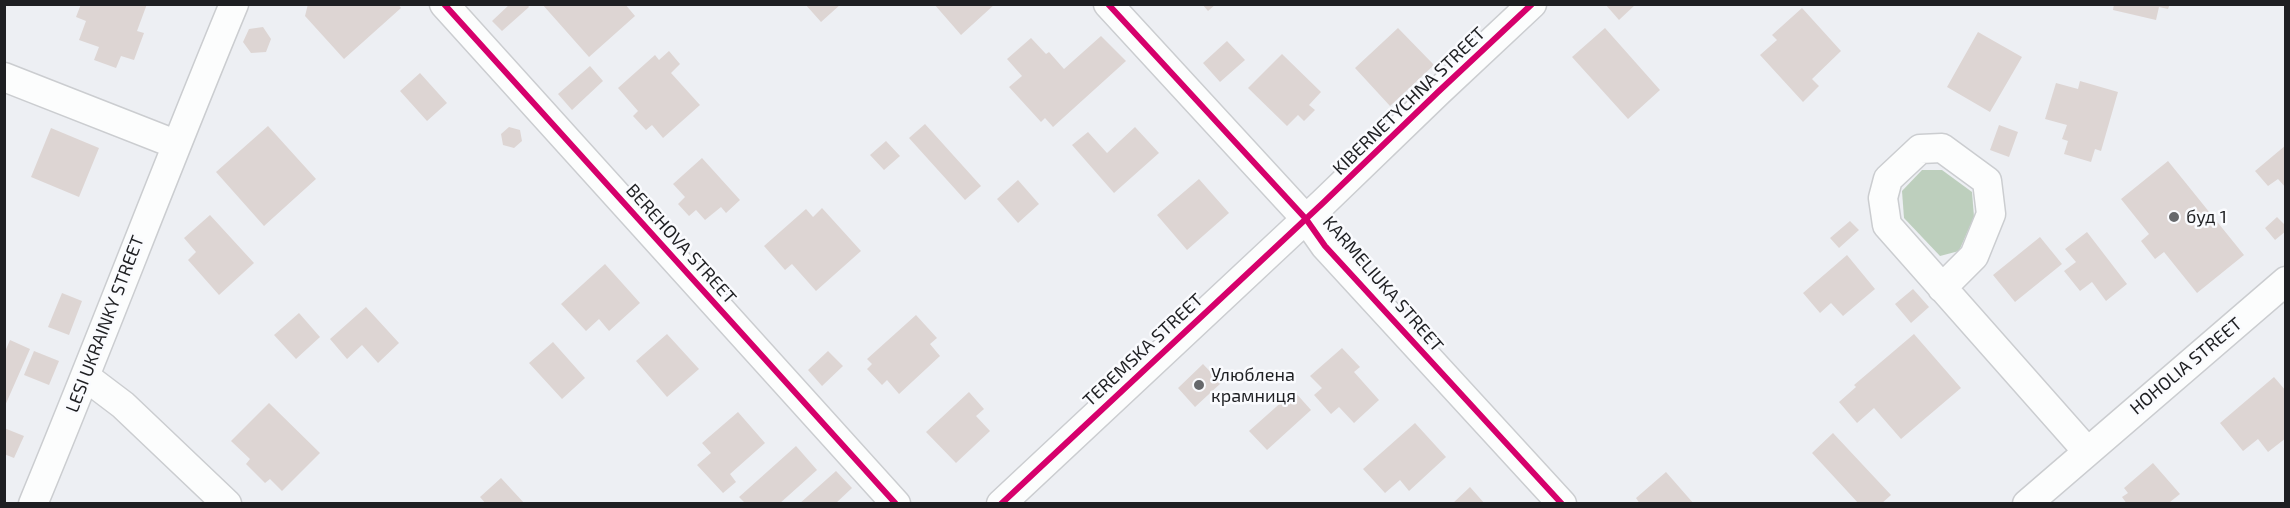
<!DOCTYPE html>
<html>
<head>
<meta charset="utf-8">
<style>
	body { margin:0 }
	#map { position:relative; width:2290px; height:508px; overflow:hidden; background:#edeff3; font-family:"Exo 2",sans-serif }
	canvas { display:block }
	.frame { position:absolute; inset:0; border:6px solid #1e1f22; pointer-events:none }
</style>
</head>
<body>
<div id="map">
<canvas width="2290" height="508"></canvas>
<div class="frame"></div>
</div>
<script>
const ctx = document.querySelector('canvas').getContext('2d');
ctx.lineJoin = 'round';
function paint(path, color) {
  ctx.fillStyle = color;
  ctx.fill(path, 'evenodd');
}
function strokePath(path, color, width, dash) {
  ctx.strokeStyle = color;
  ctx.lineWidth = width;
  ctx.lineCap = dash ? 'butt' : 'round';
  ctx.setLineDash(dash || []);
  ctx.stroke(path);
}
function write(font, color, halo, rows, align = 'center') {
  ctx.font = font + ' "Exo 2",sans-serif';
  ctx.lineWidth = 5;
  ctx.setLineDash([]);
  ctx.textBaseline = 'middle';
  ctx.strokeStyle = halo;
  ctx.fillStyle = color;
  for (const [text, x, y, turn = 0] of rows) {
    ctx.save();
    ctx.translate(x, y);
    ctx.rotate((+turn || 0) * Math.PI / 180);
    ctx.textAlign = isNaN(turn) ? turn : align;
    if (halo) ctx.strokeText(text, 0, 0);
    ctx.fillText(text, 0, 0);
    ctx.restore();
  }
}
paint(new Path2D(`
	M1922 170H1942L1972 192 1974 217 1959 251 1940 256 1904 218 1902 191Z`), '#bdcfbd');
paint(new Path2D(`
	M81 4H147L137 31 144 33 134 60 121 56 116 68 94 60 99 47 79 40 86 21 76 17Z
	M308 4H398L401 8 344 59 305 16Z
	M510 4H527L529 7 502 31 492 21Z
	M542 4H625L635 16 589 57Z
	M805 4H841L821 22Z
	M934 4H995L961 35Z
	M1202 4H1216L1208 11Z
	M1605 4H1636L1619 20Z
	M2114 4H2170L2168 9 2159 7 2156 20 2113 10Z
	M1802 8 1841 51 1812 79 1819 86 1803 102 1760 55 1777 40 1772 35Z
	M263 27 271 39 266 52 251 53 243 42 249 29Z
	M1398 28 1434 65 1390 106 1355 68Z
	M1605 28 1660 90 1628 119 1572 57Z
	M1978 32 2022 57 1990 112 1947 87Z
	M1101 36 1126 61 1053 127 1045 118 1041 122 1009 87 1022 76 1007 59 1031 38 1046 54 1049 52 1064 69Z
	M1227 41 1245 60 1220 82 1203 63Z
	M669 51 680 64 671 73 700 105 663 138 652 125 646 130 633 116 638 111 618 88 655 55 659 60Z
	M1282 54 1321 92 1309 105 1315 110 1304 121 1298 115 1287 126 1248 88Z
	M590 66 603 81 572 110 558 94Z
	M420 73 447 103 427 121 400 91Z
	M2080 81 2118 92 2101 151 2095 149 2091 162 2064 154 2068 141 2062 139 2067 125 2045 119 2056 83 2078 89Z
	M925 124 981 186 965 200 909 138Z
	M1999 125 2018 132 2009 157 1990 150Z
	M268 126 316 179 264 226 216 172Z
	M509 127 520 130 522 141 514 148 503 145 501 134Z
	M1135 127 1159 153 1114 193 1072 145 1088 132 1107 153Z
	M51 128 99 148 79 197 31 177Z
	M886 141 900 156 884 170 870 155Z
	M2286 145V188L2278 179 2268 186 2255 171Z
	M702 158 740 200 726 213 721 207 705 220 696 210 689 216 678 204 685 197 673 184Z
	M2168 161 2244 255 2197 293 2164 252 2155 259 2141 241 2149 234 2121 199Z
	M1199 179 1229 213 1187 250 1157 215Z
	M1018 180 1039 204 1018 223 997 199Z
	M822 208 861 251 816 291 792 264 785 270 764 246 806 209 813 217Z
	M210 215 254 263 219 295 188 260 196 252 184 238Z
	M2277 217 2286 226V231L2275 240 2265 228Z
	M1850 221 1859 230 1839 248 1830 238Z
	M2087 232 2127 284 2106 301 2092 282 2080 291 2064 271 2076 262 2065 249Z
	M2040 237 2062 264 2015 302 1993 275Z
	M1847 255 1875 289 1843 316 1831 303 1820 313 1803 293Z
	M605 264 640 303 609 331 599 319 586 331 561 304Z
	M1913 289 1929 307 1911 323 1895 304Z
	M62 293 82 301 69 335 48 327Z
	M366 307 399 343 378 363 362 345 347 359 330 339Z
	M299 313 320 337 296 359 274 335Z
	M916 315 937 338 930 344 940 356 899 394 887 380 882 385 867 369 872 364 867 359Z
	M667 334 699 369 667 397 636 361Z
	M1914 334 1961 388 1901 439 1874 408 1857 423 1839 402 1856 387 1854 385Z
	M10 340 30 349 4 408V354Z
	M553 342 585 378 562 399 529 363Z
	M1342 348 1360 367 1354 372 1379 400 1354 423 1339 407 1331 414 1314 395 1322 388 1310 376Z
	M34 351 59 361 49 385 24 375Z
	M828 351 843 366 822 386 808 370Z
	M1203 364 1221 383 1195 407 1178 388Z
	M2274 377 2286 391V438L2268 452 2258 439 2243 451 2220 423Z
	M1294 391 1311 410 1267 450 1249 431Z
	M969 392 984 409 976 416 990 431 956 463 926 432Z
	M269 403 320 453 282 491 270 479 265 483 246 464 250 459 231 441Z
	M738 412 765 443 730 474 736 482 723 493 697 465 711 453 702 443Z
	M1415 423 1446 457 1409 491 1400 480 1385 493 1363 469Z
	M4 428 24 436 14 458 4 454Z
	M1833 433 1891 495 1881 504H1859L1812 453Z
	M796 446 817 470 779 504H746L739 497Z
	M2153 463 2180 494 2170 502 2172 504H2127L2122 497 2128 493 2124 488Z
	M836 471 852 488 835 504H799Z
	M1666 472 1694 504H1640L1636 498Z
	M501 478 525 504H486L480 497Z
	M1470 487 1485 504H1452Z`), '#ddd5d3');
const minor = new Path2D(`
	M444 4 896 504
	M1108 4 1306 219 1325 246 1562 504
	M4 77 175 144
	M1942 288 1974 256 1991 214 1987 181 1942 148 1920 149 1888 179 1883 198 1887 225 2087 451
	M86 377 123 405 227 504
	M33 504C102 338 165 170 234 4
	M1001 504 1324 202 1438 92 1532 4
	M2027 504 2286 281`);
strokePath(minor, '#cbcdd0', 31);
strokePath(minor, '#fcfdfd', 28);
strokePath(new Path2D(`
	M444 4 896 504
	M1108 4 1306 219 1325 246 1562 504
	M1001 504 1324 202 1438 92 1532 4`), '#d6006c', 6);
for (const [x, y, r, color] of [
	[2174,217,6,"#66686b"],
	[1199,385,6,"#66686b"]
]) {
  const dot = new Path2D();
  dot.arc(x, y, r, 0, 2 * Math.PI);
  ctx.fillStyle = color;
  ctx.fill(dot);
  strokePath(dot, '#fafbfe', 2);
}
write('18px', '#1e1f22', '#fafbfe', [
	["KIBERNETYCHNA STREET",1409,101,-44],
	["BEREHOVA STREET",681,244,48],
	["KARMELIUKA STREET",1383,284,49],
	["LESI UKRAINKY STREET",105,324,-69],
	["TEREMSKA STREET",1143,350,-43],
	["HOHOLIA STREET",2186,366,-40]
]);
write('18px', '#1e1f22', '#fafbfe', [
	["буд 1",2186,217],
	["Улюблена",1211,375],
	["крамниця",1211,396]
], 'left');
</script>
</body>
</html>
